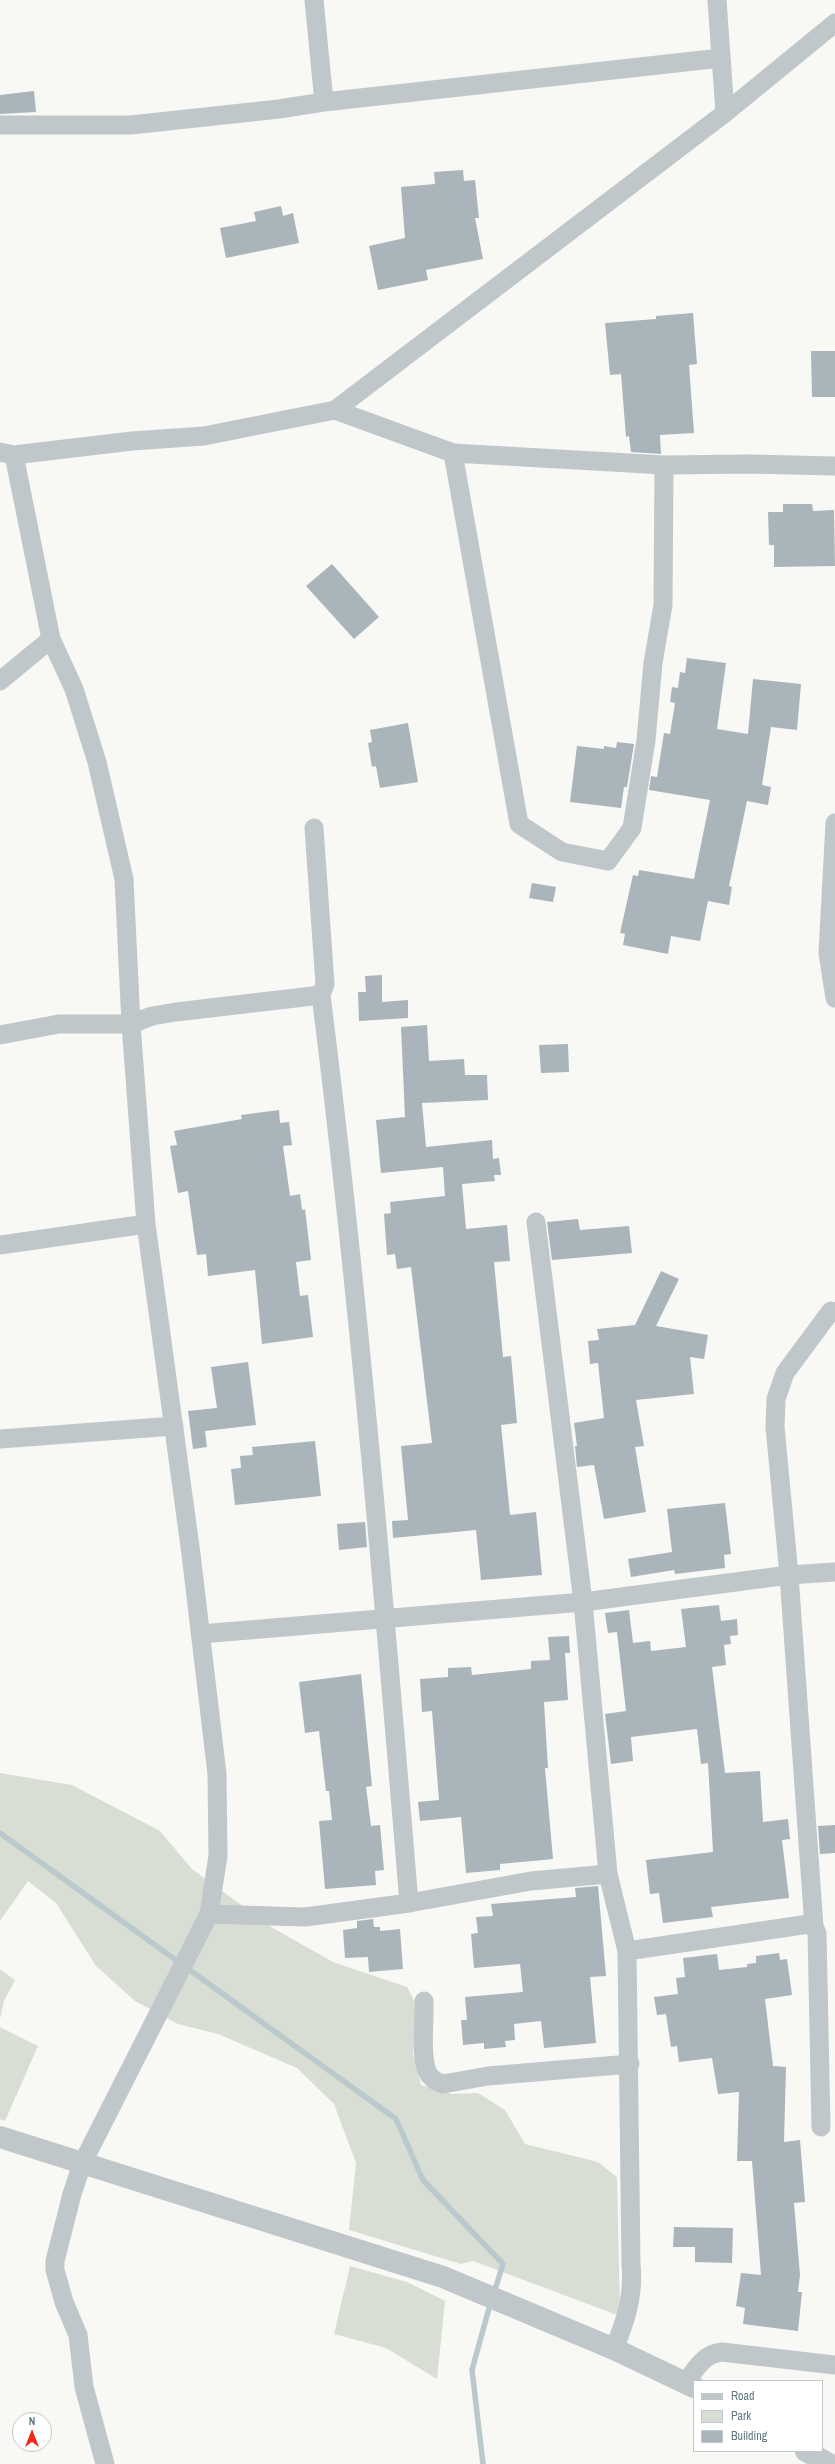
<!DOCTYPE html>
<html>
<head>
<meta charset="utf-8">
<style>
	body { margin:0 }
	#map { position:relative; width:835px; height:2464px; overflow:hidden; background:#f8f8f5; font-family:"Archivo Narrow",sans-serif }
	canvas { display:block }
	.legend { position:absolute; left:693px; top:2380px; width:130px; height:72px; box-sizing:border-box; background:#fff; border:1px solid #bfc9cd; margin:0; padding:5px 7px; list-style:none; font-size:12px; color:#607983 }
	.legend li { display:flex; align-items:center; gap:8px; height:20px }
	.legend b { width:20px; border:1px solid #bfc9cd }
	.north { position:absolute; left:12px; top:2412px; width:40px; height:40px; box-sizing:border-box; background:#fff; border:1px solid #bfc9cd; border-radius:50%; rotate:0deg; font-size:11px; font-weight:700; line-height:16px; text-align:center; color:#607983 }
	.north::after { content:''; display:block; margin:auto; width:14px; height:18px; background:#f32c1a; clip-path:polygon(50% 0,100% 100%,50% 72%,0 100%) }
</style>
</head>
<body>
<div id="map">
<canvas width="835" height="2464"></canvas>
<ul class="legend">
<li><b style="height:5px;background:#c0c7ca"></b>Road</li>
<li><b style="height:11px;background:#d9ded4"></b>Park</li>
<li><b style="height:11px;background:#a9b5ba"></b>Building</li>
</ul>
<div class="north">N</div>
</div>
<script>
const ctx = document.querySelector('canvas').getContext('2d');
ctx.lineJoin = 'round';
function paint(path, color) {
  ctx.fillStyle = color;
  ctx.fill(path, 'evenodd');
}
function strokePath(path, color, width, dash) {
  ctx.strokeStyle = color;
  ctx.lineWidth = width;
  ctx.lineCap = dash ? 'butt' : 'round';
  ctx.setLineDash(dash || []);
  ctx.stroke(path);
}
paint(new Path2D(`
	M0 1773 72 1785 160 1831 192 1869 273 1928 333 1962 407 1987 418 2008 413 2053 421 2085 452 2094 478 2093 505 2110 525 2144 598 2162 617 2177 620 2316 473 2261 461 2264 349 2230 356 2163 334 2104 297 2068 218 2034 178 2024 135 2001 96 1966 56 1903 28 1881 0 1921Z
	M0 1969 15 1980 4 2001 0 2019Z
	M0 2027 38 2046 5 2121 0 2119Z
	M350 2266 407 2282 445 2301 437 2379 386 2348 334 2334Z`), '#d9ded4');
strokePath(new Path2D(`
	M0 1833 396 2119 423 2180 503 2264 494 2293
	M483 2464 472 2370 491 2301`), '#b9c9cc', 5.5);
paint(new Path2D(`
	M34 91 36 112 0 114V95Z
	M463 170 464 181 475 180 479 218H475L483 259 426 270 428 280 378 290 369 246 405 238 401 187 435 184 434 172Z
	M281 206 283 216 293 213 299 243 226 258 220 228 256 221 254 212Z
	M693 313 697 364 689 365 694 433 660 435 661 454 631 452 629 436 626 437 621 374 610 375 605 323 656 319V316Z
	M811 351H835V397H812Z
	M783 504H812L813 511 834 510 835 566 774 567V545H769L768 512H783Z
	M332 564 379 617 354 639 306 586Z
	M687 658 726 663 717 729 748 734 753 679 801 684 797 730 771 727 762 785 771 787 768 805 747 801 729 886 732 887 729 905 708 901 700 941 671 936 668 954 623 945 625 934 620 933 633 875 638 876 639 870 694 879 710 800 649 790 651 776 657 777 664 733 670 734 675 703 670 702 672 687 678 688 680 672 685 673Z
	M408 723 418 782 380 788 376 766 372 767 368 743 372 742 370 730Z
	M617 742 634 744 627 787H624L621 808 570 802 577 746 604 749V746L616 748Z
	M532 883 556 887 553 902 529 898Z
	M382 975V1002L408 1000V1018L359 1021 358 992H366L365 976Z
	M427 1025 429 1061 464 1059 465 1075H487L488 1100 422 1103 426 1147 492 1140 493 1159 499 1158 501 1175H494L495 1181 462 1184 466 1229 507 1225 510 1261 494 1262 503 1357 511 1356 517 1423 501 1425 510 1515 536 1512 542 1575 481 1580 476 1530 393 1538 392 1521 408 1520 401 1446 432 1443 411 1267 397 1269 395 1254 387 1255 384 1214 391 1213 390 1202 445 1196 443 1167 381 1173 376 1120 405 1117 401 1027Z
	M568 1044 569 1072 541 1073 539 1045Z
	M279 1110 280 1123 289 1122 292 1145 283 1146 290 1196 300 1194 302 1210 305 1209 311 1260 296 1262 300 1296 308 1295 313 1337 262 1344 255 1270 208 1276 206 1254 197 1255 188 1191 178 1193 170 1146 177 1145 174 1131 242 1119 241 1115Z
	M578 1219 580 1230 629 1226 632 1253 552 1260 547 1222Z
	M661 1271 679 1279 656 1326 708 1335 704 1359 690 1357 694 1394 636 1400 644 1446 635 1447 646 1512 604 1519 594 1465 577 1467 575 1446H577L574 1423 604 1418 598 1363 590 1364 588 1341 599 1340 597 1329 635 1325Z
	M248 1362 256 1425 205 1431 207 1447 193 1449 188 1411 217 1408 211 1367Z
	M315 1441 321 1496 235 1505 231 1469 241 1468 240 1456 253 1455 252 1447Z
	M725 1503 731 1554 724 1555 725 1568 675 1574 674 1570 631 1577 628 1559 672 1552 667 1509Z
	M365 1522 367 1547 339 1550 337 1524Z
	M719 1605 721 1621 737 1619 738 1635 730 1636 731 1644 724 1645 726 1665 712 1667 725 1773 760 1771 763 1822 788 1819 790 1839 782 1840 789 1898 711 1907 713 1917 663 1923 659 1893 650 1894 646 1860 713 1852 708 1763 701 1764 697 1729 631 1737 633 1761 611 1764 605 1714 626 1711 617 1632 608 1633 605 1613 629 1610 633 1643 650 1641 651 1651 686 1647 681 1609Z
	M569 1636 570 1653H565L568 1700 544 1702 548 1768H545L553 1859 500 1864V1870L466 1873 461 1817 420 1821 418 1802 439 1800 432 1711 422 1712 420 1679 448 1677V1668L471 1667 472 1675 531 1669V1661L550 1660 548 1637Z
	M361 1674 372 1786 366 1787 371 1826 380 1825 384 1870 375 1871 376 1885 325 1889 319 1821 332 1820 329 1791H326L319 1731 305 1733 299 1682Z
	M835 1825V1853L820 1854 818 1826Z
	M598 1886 606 1976 590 1977 596 2043 544 2048 541 2021 514 2024 515 2040 505 2041 506 2047 484 2049V2043L463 2045 461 2020H467L465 1997 523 1992 520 1964 474 1968 471 1934 478 1933 476 1917 493 1916 491 1904 576 1897 575 1888Z
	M373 1919 374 1927H380V1931L400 1929 403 1969 369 1972 368 1957 345 1958 343 1930 357 1928V1921Z
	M779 1953 780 1960 787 1959 792 1995 765 1999 773 2066 786 2067 784 2142 800 2140 805 2202 794 2203 800 2275 798 2292H802L798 2331 743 2324 745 2308 736 2306 741 2273 761 2275 752 2161H737L739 2092 718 2094 712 2058 679 2062 677 2046 671 2047 666 2014 657 2015 654 1997 678 1994 676 1978 685 1977 683 1958 717 1954 719 1970 747 1967V1964L756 1963V1956Z
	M674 2227 733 2228 732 2263 695 2262V2247H673Z`), '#a9b5ba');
strokePath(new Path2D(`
	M717 0 725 113
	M324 102 721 58
	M0 125H131L279 109 324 102 314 0
	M335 410 453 453 664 465 750 464 835 466
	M0 452 14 455 132 441 204 436 335 410 725 113 835 23
	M453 453 519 824 562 852 608 861 632 828 646 740 653 663 663 605 664 465
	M14 455 51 639 74 689 97 762 124 879 131 1024 146 1224 191 1554 217 1774 218 1856 209 1914 82 2164 72 2194 55 2261V2270L64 2302 78 2335 84 2387 105 2464
	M0 681 51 639
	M835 823 828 953 835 998
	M321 995C359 1297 384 1600 409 1903
	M0 1035 59 1024H131L152 1016 176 1012 321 995 325 984 314 828
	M536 1222 583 1602 608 1874 627 1951 631 2264C634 2296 626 2320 614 2349
	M0 1245 146 1224
	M0 1439 174 1426
	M201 1634 583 1602 789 1575 835 1572
	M209 1914 305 1917 409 1903 531 1881 608 1874
	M627 1951 809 1924 814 1927
	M424 2001C425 2020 420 2054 427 2071 430 2078 436 2082 443 2084L488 2076 630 2064
	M821 2127 817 1933 814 1927 789 1575 775 1427 776 1399 785 1373 831 1311
	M686 2382C696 2369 703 2354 722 2352L835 2365`), '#c0c7ca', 19);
strokePath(new Path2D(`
	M0 2137 443 2277 614 2349 694 2387
	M806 2451 829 2464`), '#c0c7ca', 22);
</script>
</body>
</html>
